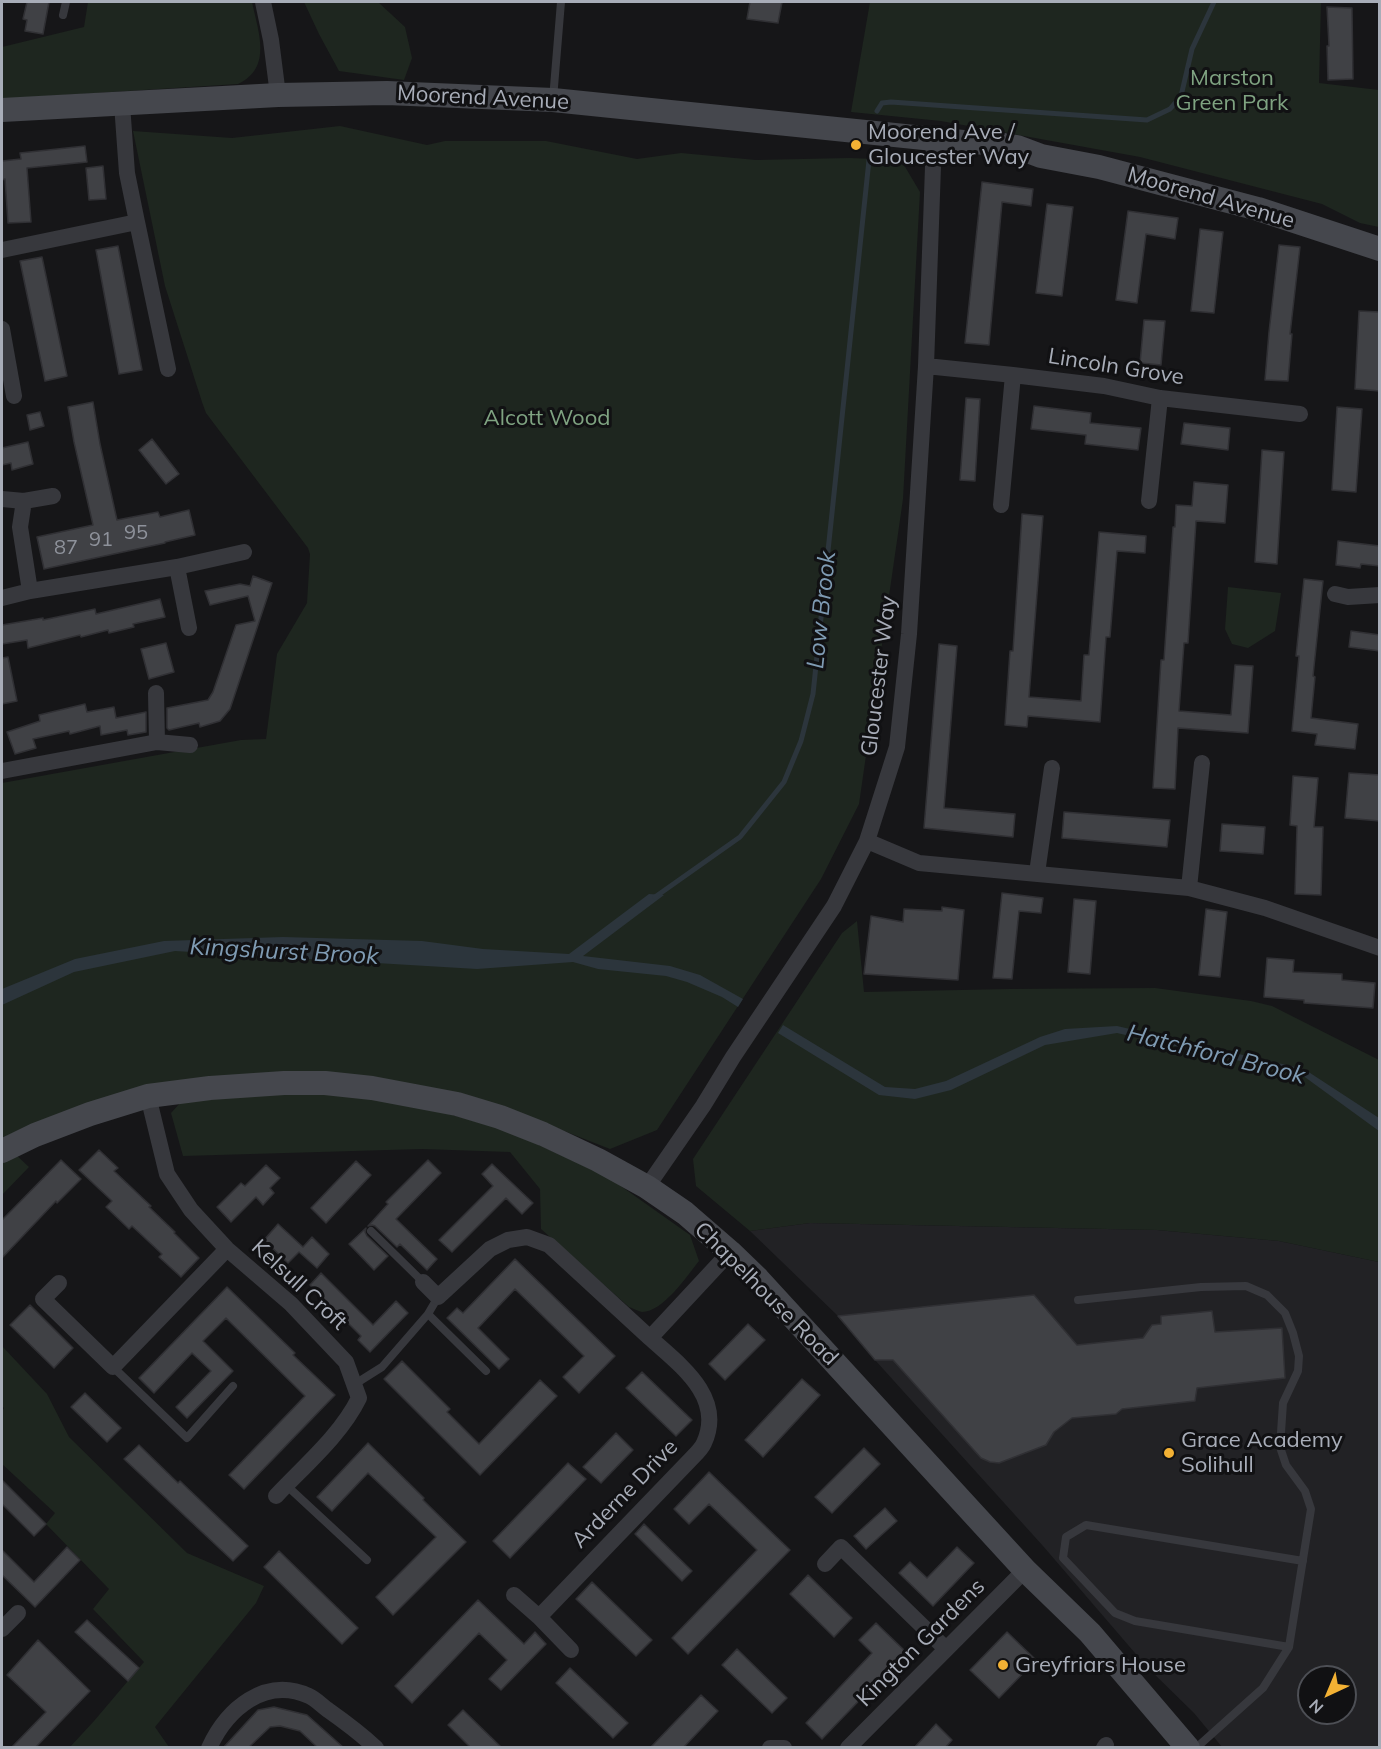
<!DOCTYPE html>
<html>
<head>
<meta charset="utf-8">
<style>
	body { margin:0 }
	#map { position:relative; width:1381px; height:1749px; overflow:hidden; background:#161618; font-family:Mulish,sans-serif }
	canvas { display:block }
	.frame { position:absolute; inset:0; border:3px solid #a8adb8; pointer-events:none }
	.north { position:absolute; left:1297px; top:1665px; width:60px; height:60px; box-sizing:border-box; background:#111113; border:2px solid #4d4f55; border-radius:50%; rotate:224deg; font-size:16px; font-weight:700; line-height:24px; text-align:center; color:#a8adb8 }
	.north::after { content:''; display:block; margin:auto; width:21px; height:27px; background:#f2b134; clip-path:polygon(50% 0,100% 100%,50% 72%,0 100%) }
</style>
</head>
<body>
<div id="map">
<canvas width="1381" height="1749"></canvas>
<div class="frame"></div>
<div class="north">N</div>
</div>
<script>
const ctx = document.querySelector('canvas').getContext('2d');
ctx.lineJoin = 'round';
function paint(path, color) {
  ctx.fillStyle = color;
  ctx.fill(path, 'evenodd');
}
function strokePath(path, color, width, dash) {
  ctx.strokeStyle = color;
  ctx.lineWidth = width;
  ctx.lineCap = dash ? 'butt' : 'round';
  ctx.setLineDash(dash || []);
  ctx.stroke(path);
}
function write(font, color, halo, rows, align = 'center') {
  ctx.font = font + ' Mulish,sans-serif';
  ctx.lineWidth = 6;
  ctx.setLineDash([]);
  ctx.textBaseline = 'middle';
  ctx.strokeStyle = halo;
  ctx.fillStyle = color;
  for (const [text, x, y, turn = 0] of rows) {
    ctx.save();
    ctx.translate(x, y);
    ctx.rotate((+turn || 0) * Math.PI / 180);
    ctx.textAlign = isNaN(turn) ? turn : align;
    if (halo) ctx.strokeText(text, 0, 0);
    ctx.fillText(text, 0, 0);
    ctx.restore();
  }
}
paint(new Path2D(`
	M810 1223 1157 1230 1279 1241 1379 1262V1747H1222L1194 1713 1147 1667 1043 1546 875 1360 838 1316 750 1231ZM1309 1677H1345V1713H1309Z`), '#222225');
paint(new Path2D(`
	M88 2H252C258 31 273 68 238 84L2 99V47L84 27Z
	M304 2H378L405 27 412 58 404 80 339 71 319 34Z
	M870 2H1321L1319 83 1379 90V227L1360 223 1322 204 1140 157 941 121 851 112Z
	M340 126 427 145 445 141H546L637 159 681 153 756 160 849 158 901 160 920 192 903 499 859 804 821 879 657 1130 610 1149 508 1109 254 1074 2 1141V783L241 740 266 739 277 654 307 603 310 554 308 548 206 413 202 402 165 286 133 131 232 138Z
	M1228 587 1281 593 1275 631 1248 648 1232 644 1225 629Z
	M857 921 864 992 1009 989 1155 988 1251 1001 1272 1006 1379 1060V1262L1279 1241 1157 1230 810 1223 750 1231 696 1186 693 1159 842 933Z
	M274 1094H345L428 1108 509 1131 608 1177 690 1235 699 1261C687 1276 663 1312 642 1312 638 1311 632 1308 629 1307L541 1229 540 1189 510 1152 422 1149 183 1156 171 1113 181 1102Z
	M13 1152 29 1167 2 1195V1159Z
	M2 1346 47 1394 69 1437 187 1553 264 1586 256 1603 155 1727 169 1747H70L94 1721 144 1662 93 1609 109 1589 46 1524 55 1513 2 1464V1411L4 1408 2 1406Z`), '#1e261f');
paint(new Path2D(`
	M649 894 664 895 583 956 670 966 700 975 743 999 738 1007 722 997 687 982 666 976 598 969 573 962 477 969 175 951 74 972 2 1005V989L75 959 164 941 283 937 422 941 483 949 569 954Z
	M783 1025 885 1087 915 1089 946 1081 1040 1037 1065 1029 1117 1026 1304 1069 1379 1118V1131L1302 1075 1117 1033 1045 1045 951 1090 915 1099 879 1095 778 1033Z`), '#2c353c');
strokePath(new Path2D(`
	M877 111 882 103 891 102 1147 120 1170 109 1181 96 1192 49 1214 2
	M655 897 740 837 784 782 801 741 813 694 869 160`), '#2c353c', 5);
const building = new Path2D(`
	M27 2H49L43 34 25 31 27 20 23 19Z
	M750 2H782L778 23 747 19Z
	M1327 7 1352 8 1353 79 1328 80 1327 46H1329Z
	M85 146 87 162 27 168 31 222 8 223 5 179 2 180V161L21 159 20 153Z
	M103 166 106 199 89 200 86 168Z
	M982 182 1033 189 1031 206 1002 202 989 345 965 343Z
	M1047 204 1073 207 1062 296 1036 293Z
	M1128 211 1178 218 1175 239 1146 234 1137 303 1116 300Z
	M1200 229 1223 232 1214 313 1191 311Z
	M1279 245 1300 247 1290 334H1292L1288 381 1265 380 1269 332Z
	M118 246 142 370 119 374 96 250Z
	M42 257 67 376 45 381 20 261Z
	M1359 311 1380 312V391L1355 389Z
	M1144 320 1165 321 1161 365 1140 363Z
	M966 398 980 399 975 481 960 480Z
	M93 402 100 444 117 520 158 512 160 517 189 510 195 535 165 542V543L44 569 37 537 93 525 74 442 68 407Z
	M1034 406 1091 413 1090 423 1141 428 1138 450 1085 444 1086 435 1031 429Z
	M1337 407 1362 409 1356 492 1332 490Z
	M40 412 44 426 30 430 27 415Z
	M1184 423 1230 428 1228 450 1181 444Z
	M152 439 179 474 166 484 139 450Z
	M28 442 33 464 12 470 11 463 2 465V448Z
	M1262 450 1284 452 1277 564 1255 562Z
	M1194 482 1228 485 1225 523 1196 521 1188 643H1184L1179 711 1231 715 1235 665 1253 666 1248 733 1178 728 1175 789 1153 788 1161 660H1164L1173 527H1175L1176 505 1192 506Z
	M1022 514 1043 516 1029 697 1081 701 1084 655H1089L1099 532 1146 536 1145 553 1117 551 1110 637H1106L1100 722 1028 716 1027 727 1005 725 1010 651H1013Z
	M1338 541 1380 546V566L1361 564 1360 568 1336 565Z
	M253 576 272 583 230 709 220 721 200 727 199 723 169 730 167 728V708L208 700 213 692 236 625 255 621 248 596 210 605 205 591 240 584 250 586Z
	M1304 579 1323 581 1313 676 1315 677 1311 718 1358 724 1355 749 1315 745 1317 734 1292 731 1299 656H1296Z
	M160 599 165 617 133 624 134 627 109 633 108 630 81 637 80 635 28 648 27 640 2 644V625L43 618V620L95 609 96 614Z
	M1351 631 1380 635V651L1349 647Z
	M166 643 174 672 149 679 141 649Z
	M939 644 957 646 944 808 1015 814 1013 837 924 828Z
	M8 657 17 701 2 704V658Z
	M85 704 87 712 114 707 116 718 146 712V732L128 735 127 730 101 735 100 726 70 734 69 731 33 739 36 748 15 754 7 732 40 721 39 715Z
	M1349 773 1380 775V821L1345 818Z
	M1293 776 1318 778 1314 827H1323L1321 895 1295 894 1297 826 1290 825Z
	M1064 812 1170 820 1167 847 1062 838Z
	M1222 824 1265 827 1263 854 1220 851Z
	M1002 893 1043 898 1041 913 1019 911 1012 979 993 978Z
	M1074 899 1096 901 1090 974 1068 972Z
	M942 907 964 910 958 980 864 974 871 916 903 922 904 909 942 911Z
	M1206 909 1227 912 1220 977 1199 975Z
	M1267 958 1294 960 1293 972 1342 974V980L1375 983 1373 1008 1304 1003V1000L1264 997Z
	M99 1150 118 1168 114 1171 151 1206 149 1207 175 1232 174 1233 199 1258 181 1277 159 1257 162 1254 132 1226 129 1229 106 1207 112 1201 79 1170Z
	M61 1160 81 1179 57 1203 56 1201 2 1258V1220Z
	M428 1160 441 1173 396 1219 437 1259 427 1270 400 1244 397 1247 375 1226 372 1225 368 1226 388 1204 386 1202Z
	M356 1161 371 1175 326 1223 311 1208Z
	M492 1164 533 1203 522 1214 506 1198 452 1252 439 1240 493 1186 482 1174Z
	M266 1165 280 1178 270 1188 274 1193 263 1205 256 1197 231 1222 217 1207 241 1183 245 1186Z
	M278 1224 303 1247 312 1237 329 1254 317 1268 299 1252 288 1263 264 1240Z
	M366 1228 365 1232 367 1236 388 1256 374 1270 349 1244Z
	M515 1259 615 1356 579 1393 563 1377 584 1356 515 1289 478 1328 509 1359 499 1369 447 1318 457 1308 463 1313Z
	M321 1273 373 1325 396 1301 408 1313 370 1352 358 1340 361 1336 310 1285Z
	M227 1287 295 1353 293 1355 335 1395 244 1489 229 1475 305 1396 226 1318 203 1341 233 1371 187 1418 176 1407 211 1371 192 1353 154 1393 139 1378Z
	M1034 1295 1077 1345 1143 1338 1152 1325 1161 1324V1316L1212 1311 1215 1332 1282 1328 1285 1378 1197 1388 1195 1401 1122 1409 1116 1414 1072 1418 1054 1432 1046 1445 999 1463 990 1462 981 1458 893 1360H875L838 1316Z
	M30 1305 73 1348 54 1368 10 1325Z
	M748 1324 765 1340 725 1380 709 1364Z
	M402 1361 450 1409 447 1412 479 1444 540 1380 557 1396 480 1475 384 1379Z
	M642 1372 692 1420 676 1436 626 1388Z
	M802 1379 820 1395 763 1457 745 1440Z
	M85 1393 121 1428 107 1442 71 1407Z
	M616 1433 633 1450 601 1483 583 1467Z
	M368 1443 424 1498 423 1500 466 1542 393 1615 376 1597 436 1537 368 1473 332 1511 317 1497Z
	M139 1445 178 1483 180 1481 248 1546 233 1561 124 1459Z
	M864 1448 880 1464 832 1513 815 1497Z
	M568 1463 586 1479 510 1558 493 1541Z
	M709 1472 790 1550 688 1654 672 1638 757 1550 709 1504 689 1524 674 1509Z
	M2 1480 46 1524 34 1536 2 1504Z
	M885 1508 897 1521 866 1549 854 1536Z
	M644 1524 692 1571 682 1581 635 1534Z
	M67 1547 80 1560 35 1607 2 1575V1550L34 1582Z
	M957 1547 974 1563 933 1606 899 1573 910 1562 927 1578Z
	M279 1551 358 1628 342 1644 264 1567Z
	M808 1575 852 1618 834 1637 790 1594Z
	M592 1582 652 1640 636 1656 576 1599Z
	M478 1600 524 1644 535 1632 546 1644 501 1690 489 1679 507 1660 479 1633 412 1703 395 1686Z
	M87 1620 139 1668 128 1681 75 1632Z
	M876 1623 906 1652 822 1739 806 1723 872 1653 859 1640Z
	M1007 1632 1036 1660 999 1698 970 1670Z
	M38 1640 90 1691 35 1748H11L46 1712 7 1675Z
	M737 1649 787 1698 772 1713 722 1665Z
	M570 1668 628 1723 613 1738 556 1683Z
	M701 1695 718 1711 683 1748H650Z
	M274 1707 307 1715 344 1748H318L300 1731 280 1726 270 1727 248 1748H223L258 1710Z
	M463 1710 502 1748H471L448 1725Z
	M936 1724 952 1740 945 1748H914Z`);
paint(building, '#404145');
strokePath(building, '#303034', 1.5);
strokePath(new Path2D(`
	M63 15 66 2
	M553 99 561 2
	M371 1231 423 1282
	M1078 1300 1201 1287 1246 1286 1267 1295 1285 1313 1293 1333 1299 1356 1298 1371 1283 1403 1280 1447 1286 1465 1305 1491 1311 1509 1289 1647 1263 1688 1196 1748
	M428 1314 486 1371
	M113 1367 187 1438 233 1386
	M355 1384 382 1367 428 1314 438 1297
	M286 1485 367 1560
	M1289 1647 1135 1621 1115 1613 1063 1558 1066 1537 1086 1525 1303 1561`), '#37383d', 8);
strokePath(new Path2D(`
	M263 2 271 40 278 95
	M137 222 168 369
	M2 250 137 222 127 173 122 104
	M2 329 14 396
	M926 366 1013 375 1104 386 1160 398 1300 414
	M2 499 24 501
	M1149 501 1160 398
	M1001 505 1013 375
	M177 567 189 628
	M30 591 20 527 24 501 53 496
	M1335 594 1348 597 1380 595
	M2 598 30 591 177 567 244 552
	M156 693 157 742
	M2 771 157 742 190 745
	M867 841 919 863 1189 888 1265 908 1380 948
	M1037 873 1052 768
	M1189 888 1202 763
	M148 1096 167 1174 191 1210 227 1249 291 1304 346 1362 359 1398C341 1435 304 1466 276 1496
	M647 1187 703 1106 733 1057 834 906 867 841 897 747 909 634 926 366 934 138
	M423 1282 438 1297 490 1249 508 1240 527 1237 549 1245 650 1338 730 1252
	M59 1283 43 1299 113 1367 227 1249
	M825 1564 841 1547 946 1649
	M514 1595 539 1617 571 1650
	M539 1617 692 1458C696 1454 702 1448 704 1443 725 1397 680 1365 650 1338
	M2 1629 18 1613
	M209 1748C227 1709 265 1676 309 1696 316 1699 322 1706 328 1710 345 1722 361 1734 376 1748
	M770 1748H784
	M848 1748 1025 1570
	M1104 1748 1106 1745`), '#37383d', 16);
strokePath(new Path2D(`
	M2 110 278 95 387 93 553 100 963 142 993 143 1004 145 1017 147 1041 156 1099 167 1258 209 1380 249
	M2 1151 35 1135 90 1114 148 1096 210 1088 284 1083H325L372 1088 457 1104 500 1117 543 1134 598 1160 647 1187 685 1213 730 1252 758 1279 1025 1570 1090 1633 1188 1748`), '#45474d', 24);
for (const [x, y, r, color] of [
	[856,145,6,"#f2b134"],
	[1169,1453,6,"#f2b134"],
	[1003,1665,6,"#f2b134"]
]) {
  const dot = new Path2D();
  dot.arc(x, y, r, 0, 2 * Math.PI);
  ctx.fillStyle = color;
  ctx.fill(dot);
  strokePath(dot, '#111113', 2);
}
write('20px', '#8e929b', null, [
	["95",136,533],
	["91",101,540],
	["87",66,548]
]);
write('22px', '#7fa381', '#111113', [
	["Marston",1232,78],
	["Green Park",1232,103],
	["Alcott Wood",547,418]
]);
write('22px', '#a8adb8', '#111113', [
	["Moorend Avenue",483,98,3],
	["Moorend Avenue",1211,198,16],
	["Lincoln Grove",1116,367,9],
	["Gloucester Way",879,676,-83],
	["Kelsull Croft",299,1285,43],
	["Chapelhouse Road",766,1294,45],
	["Arderne Drive",625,1494,-46],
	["Kington Gardens",921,1643,-45]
]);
write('22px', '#a8adb8', '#111113', [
	["Moorend Ave /",868,132],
	["Gloucester Way",868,157],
	["Grace Academy",1181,1440],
	["Solihull",1181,1465],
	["Greyfriars House",1015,1665]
], 'left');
write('italic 24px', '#7f9bb3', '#111113', [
	["Low Brook",822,610,-84],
	["Kingshurst Brook",284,952,3],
	["Hatchford Brook",1216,1055,14]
]);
</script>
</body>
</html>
